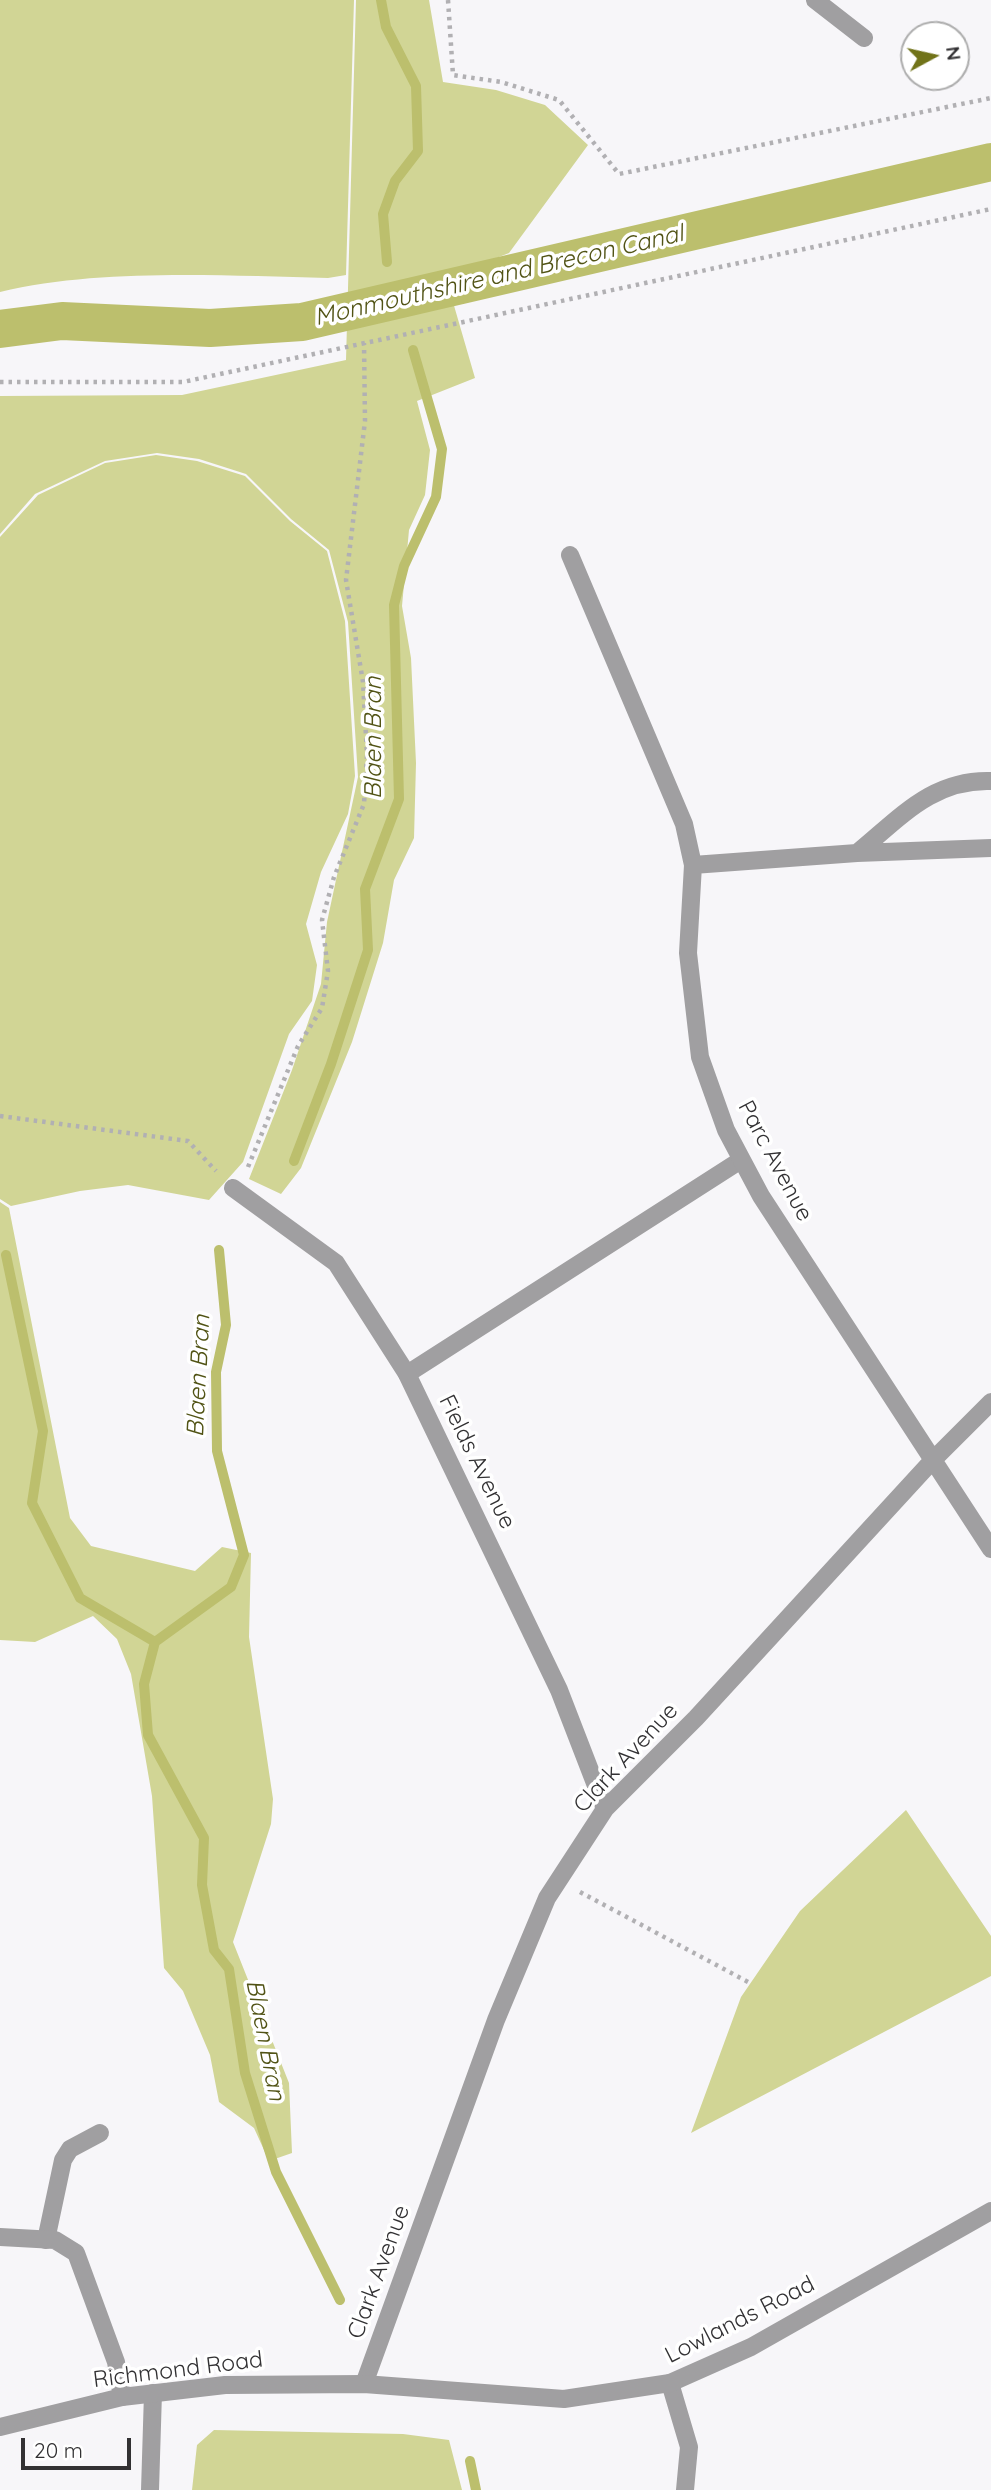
<!DOCTYPE html>
<html>
<head>
<meta charset="utf-8">
<style>
	body { margin:0 }
	#map { position:relative; width:991px; height:2490px; overflow:hidden; background:#f7f6f9; font-family:Quicksand,sans-serif }
	canvas { display:block }
	.north { position:absolute; left:900px; top:21px; width:70px; height:70px; box-sizing:border-box; background:#fff; border:2px solid #adadad; border-radius:50%; rotate:82deg; font-size:19px; font-weight:700; line-height:28px; text-align:center; color:#323133 }
	.north::after { content:''; display:block; margin:auto; width:24px; height:32px; background:#717319; clip-path:polygon(50% 0,100% 100%,50% 72%,0 100%) }
	.scale { position:absolute; left:21px; top:2438px; width:110px; height:32px; box-sizing:border-box; border:4px solid #323133; border-top:0; padding-left:9px; font-size:21px; line-height:24px; white-space:nowrap; color:#323133; -webkit-text-stroke:5px #fff; paint-order:stroke }
</style>
</head>
<body>
<div id="map">
<canvas width="991" height="2490"></canvas>
<div class="north">N</div>
<div class="scale">20 m</div>
</div>
<script>
const ctx = document.querySelector('canvas').getContext('2d');
ctx.lineJoin = 'round';
function paint(path, color) {
  ctx.fillStyle = color;
  ctx.fill(path, 'evenodd');
}
function strokePath(path, color, width, dash) {
  ctx.strokeStyle = color;
  ctx.lineWidth = width;
  ctx.lineCap = dash ? 'butt' : 'round';
  ctx.setLineDash(dash || []);
  ctx.stroke(path);
}
function write(font, color, halo, rows, align = 'center') {
  ctx.font = font + ' Quicksand,sans-serif';
  ctx.lineWidth = 7;
  ctx.setLineDash([]);
  ctx.textBaseline = 'middle';
  ctx.strokeStyle = halo;
  ctx.fillStyle = color;
  for (const [text, x, y, turn = 0] of rows) {
    ctx.save();
    ctx.translate(x, y);
    ctx.rotate((+turn || 0) * Math.PI / 180);
    ctx.textAlign = isNaN(turn) ? turn : align;
    if (halo) ctx.strokeText(text, 0, 0);
    ctx.fillText(text, 0, 0);
    ctx.restore();
  }
}
paint(new Path2D(`
	M0 0H354L346 275 328 278C224 276 101 268 0 292Z
	M356 0H429L443 82 496 90 545 105 588 145 509 253 446 278 475 378 417 401 430 450 425 495 409 530 402 606 411 658 416 763 414 838 394 880 383 943 352 1042 301 1168 281 1194 249 1179 292 1070 321 984 327 922 358 777 348 622 329 550 291 519 246 474 199 459 157 453 105 461 35 494 0 534V396L182 395 346 360Z
	M156 455 197 461 245 476 290 521 327 551 345 621 355 776 348 814 321 872 306 924 317 965 312 1001 289 1034 243 1162 209 1200 128 1185 80 1191 11 1206 0 1199V537L38 495 105 463Z
	M0 1202 9 1208 70 1518 91 1546 195 1571 222 1547 251 1553 249 1637 273 1799 271 1824 233 1942 289 2083 292 2153 269 2161 254 2128 219 2102 210 2055 183 1991 164 1968 152 1796 131 1674 117 1639 93 1616 35 1642 0 1640Z
	M906 1810 991 1936V1976L691 2133 741 1997 800 1911Z
	M214 2430 403 2434 449 2440 462 2490H192L197 2445Z`), '#d1d595');
strokePath(new Path2D(`
	M381 0 386 27 416 86 418 151 395 181 383 214 387 262
	M294 1161 331 1064 368 950 365 889 399 799 394 605 404 566 436 497 442 449 413 350
	M219 1250 226 1325 216 1372 217 1451 244 1555 231 1587 155 1642 144 1684 148 1735 204 1838 202 1885 214 1950 229 1969 245 2073 276 2172 340 2300
	M6 1255 43 1431 32 1503 80 1598 155 1642
	M470 2461 476 2490`), '#bcbf6d', 10);
strokePath(new Path2D(`
	M0 329 62 321 210 328 302 322 991 162`), '#bcbf6d', 38);
strokePath(new Path2D(`
	M448 0 453 75 501 82 559 100 619 174 991 98
	M0 382H183L991 209
	M0 1116 188 1141 216 1171
	M248 1167 298 1046 322 1008 328 971 322 920 334 877 364 804 367 755 363 682 346 580 365 421 364 343
	M580 1892 750 1983`), '#b1b0b3', 4.5, [3.5, 5]);
strokePath(new Path2D(`
	M407 1374 741 1160
	M46 2240 63 2160 70 2149 100 2133`), '#a09fa1', 18);
strokePath(new Path2D(`
	M815 0 864 38
	M570 555 684 824 693 865 688 953 700 1057 726 1130 761 1196 991 1549
	M857 853C900 818 932 779 991 781
	M693 865 857 853 991 848
	M233 1188 336 1263 407 1374 559 1690 605 1809
	M0 2237 55 2240 76 2253 116 2362 122 2397
	M670 2383 689 2447 685 2490
	M364 2384 496 2020 547 1898 605 1809 696 1718 932 1461 991 1402
	M150 2490 153 2393`), '#a09fa1', 18);
strokePath(new Path2D(`
	M0 2427 122 2397 225 2385 364 2384 564 2399 670 2383 751 2347 991 2211`), '#a09fa1', 18);
write('23px', '#323133', '#fff', [
	["Parc Avenue",775,1161,62],
	["Fields Avenue",477,1462,64],
	["Clark Avenue",626,1758,-47],
	["Clark Avenue",379,2272,-70],
	["Lowlands Road",740,2320,-27],
	["Richmond Road",178,2370,-7]
]);
write('italic 24px', '#515315', '#fff', [
	["Monmouthshire and Brecon Canal",499,276,-13],
	["Blaen Bran",374,738,-90],
	["Blaen Bran",199,1376,-87],
	["Blaen Bran",265,2040,79]
]);
</script>
</body>
</html>
